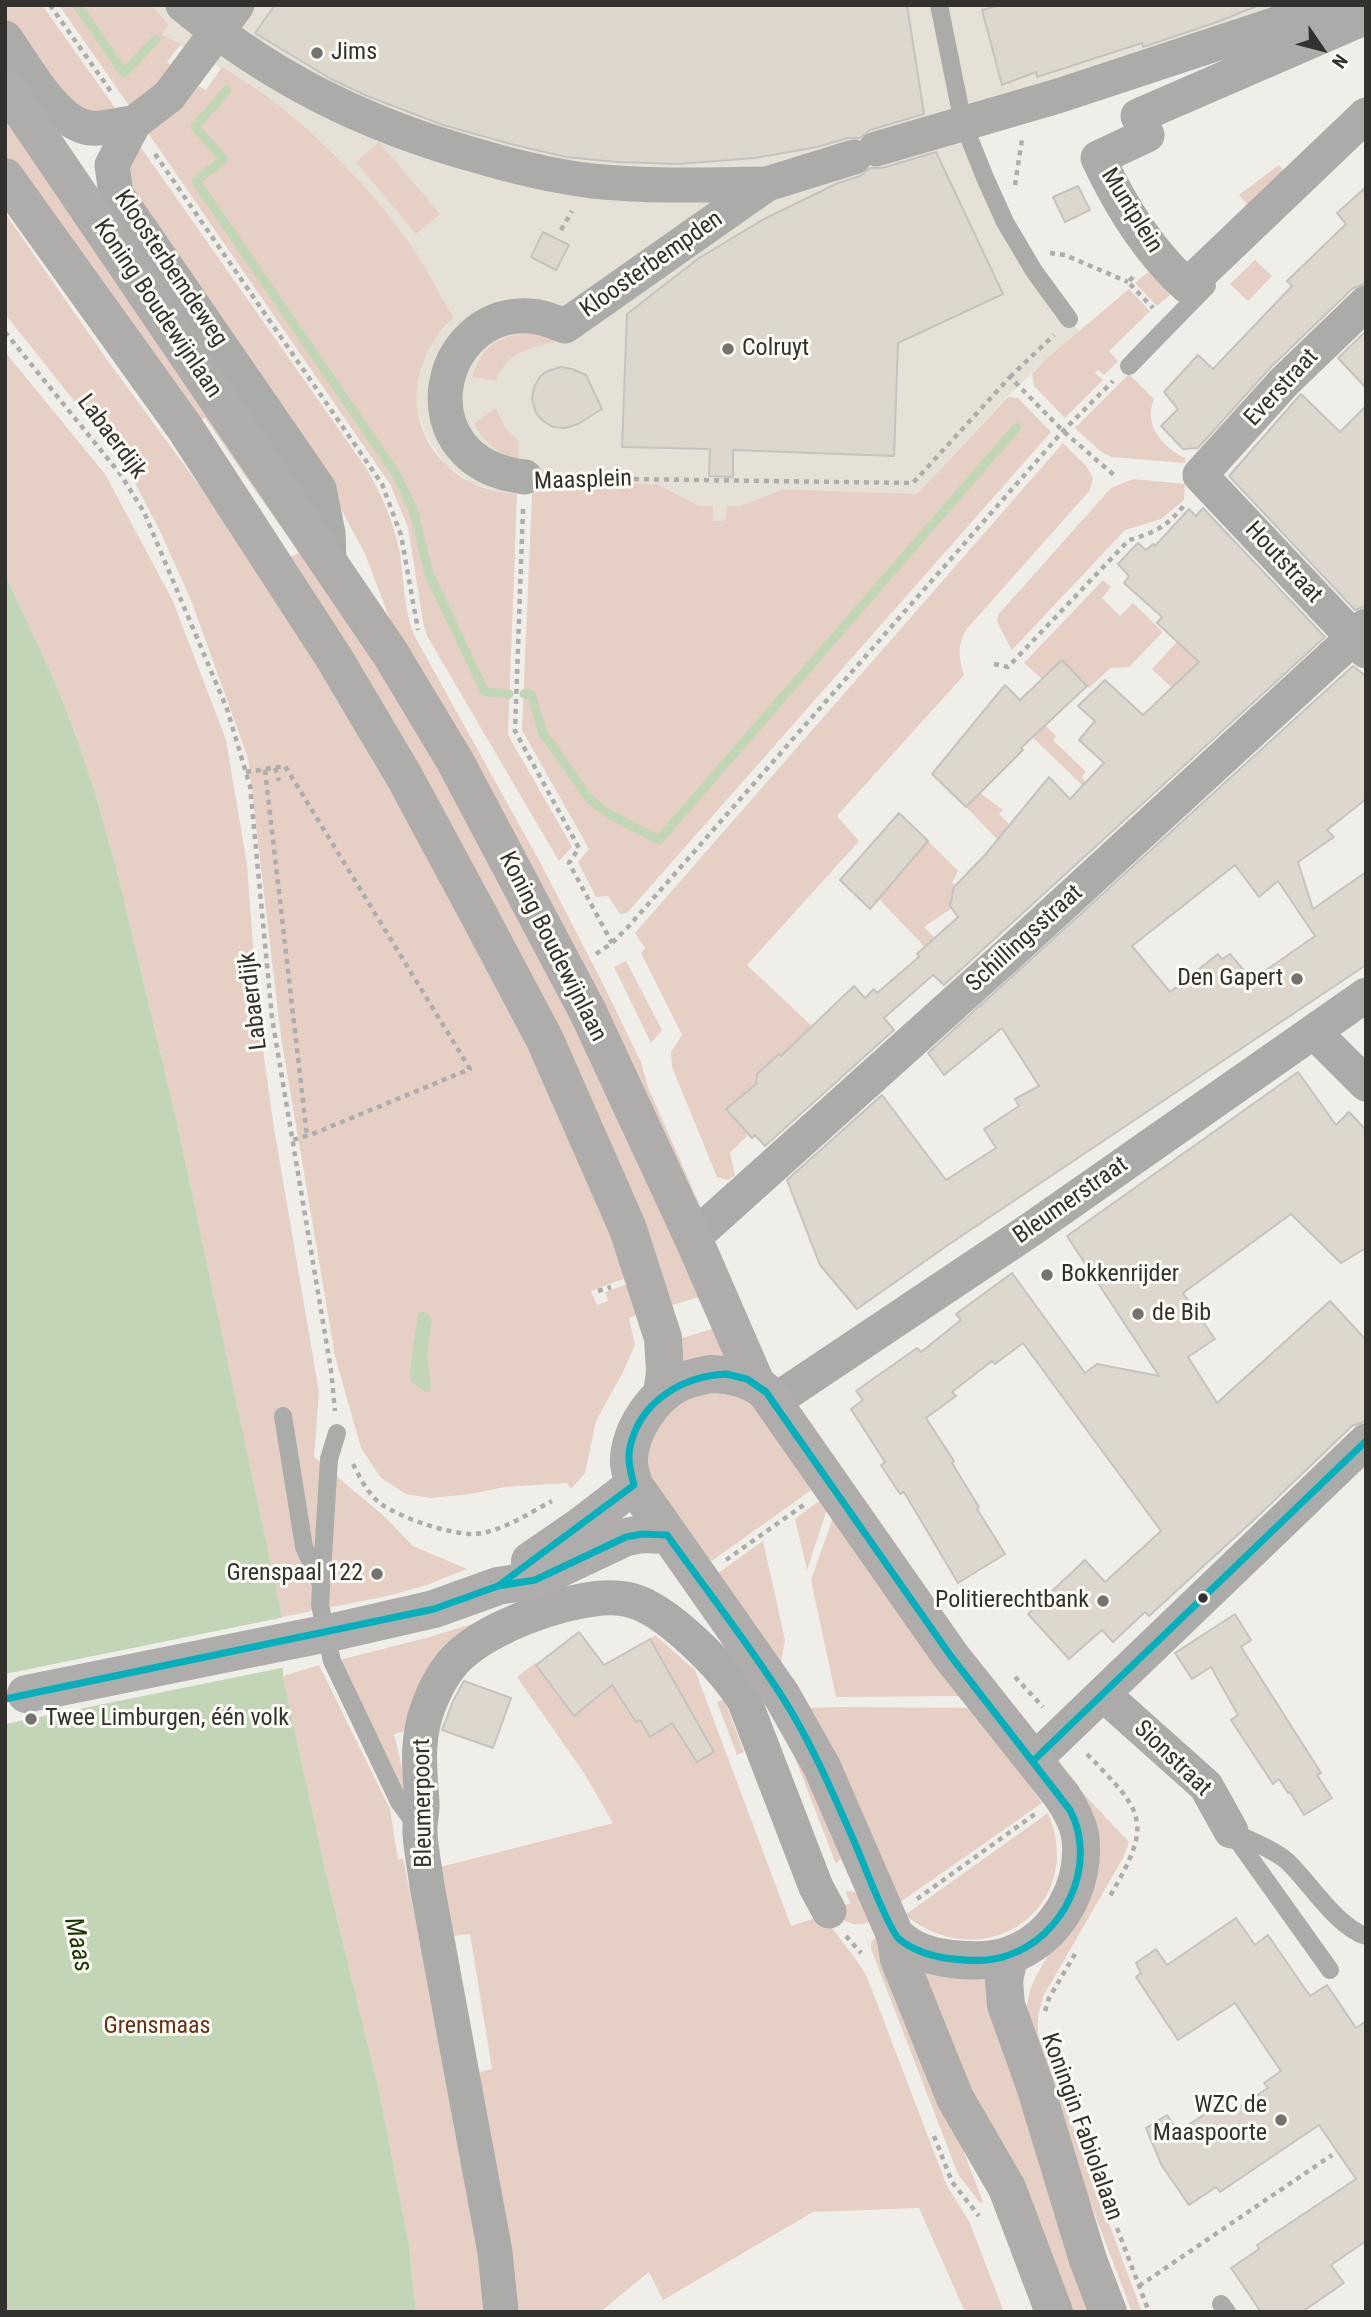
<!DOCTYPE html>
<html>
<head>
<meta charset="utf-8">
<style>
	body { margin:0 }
	#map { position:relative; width:1371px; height:2317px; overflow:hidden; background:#f0eee9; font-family:"Roboto Condensed",sans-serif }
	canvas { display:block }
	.frame { position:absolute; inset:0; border:7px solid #32312d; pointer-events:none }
	.north { position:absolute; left:1287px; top:14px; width:70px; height:70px; -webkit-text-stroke:5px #fffdf7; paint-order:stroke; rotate:125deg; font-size:19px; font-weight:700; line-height:28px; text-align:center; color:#32312d }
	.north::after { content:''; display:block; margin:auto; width:24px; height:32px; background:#32312d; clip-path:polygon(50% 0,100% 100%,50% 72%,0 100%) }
</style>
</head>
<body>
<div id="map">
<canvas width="1371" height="2317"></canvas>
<div class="frame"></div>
<div class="north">N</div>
</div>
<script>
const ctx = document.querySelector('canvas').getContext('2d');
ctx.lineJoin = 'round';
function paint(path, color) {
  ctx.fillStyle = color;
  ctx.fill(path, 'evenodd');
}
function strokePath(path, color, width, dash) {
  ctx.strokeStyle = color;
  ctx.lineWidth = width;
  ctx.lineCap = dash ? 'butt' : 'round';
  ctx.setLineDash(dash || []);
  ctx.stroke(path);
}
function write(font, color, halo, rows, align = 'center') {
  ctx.font = font + ' "Roboto Condensed",sans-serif';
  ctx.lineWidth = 6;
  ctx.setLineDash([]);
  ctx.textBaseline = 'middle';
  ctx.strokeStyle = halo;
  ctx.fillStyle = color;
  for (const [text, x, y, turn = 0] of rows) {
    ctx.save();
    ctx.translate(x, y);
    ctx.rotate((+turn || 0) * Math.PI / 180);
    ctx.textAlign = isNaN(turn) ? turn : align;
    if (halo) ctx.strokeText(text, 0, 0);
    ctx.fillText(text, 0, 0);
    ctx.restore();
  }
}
paint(new Path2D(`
	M151 5H1340L968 134 1054 300 1079 331 1046 359 1005 399 917 494 784 489 740 506H727L726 521H713V506H699L657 484 560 482 541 491 517 494 499 492 471 483 445 464 425 434 418 411 416 388 420 368 429 346 454 318 413 248 369 192 334 153 291 115 249 84 161 35 168 25Z`), '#e6e1d6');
paint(new Path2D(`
	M5 5H42L118 112 83 114 5 22Z
	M59 5H151L169 25 162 35 181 44 167 62 173 67 166 77 130 107Z
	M222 67C298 111 363 177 413 248 428 271 440 295 454 318 400 366 404 446 470 482 484 490 501 492 517 494L508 735 572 847 559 861 427 636 423 622 408 527 390 484 148 133 186 102 199 86 206 90Z
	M5 107 284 532 205 418 189 422 5 156Z
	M137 142 366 468C382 495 394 523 400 554 404 581 404 610 414 635L541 864 601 980 641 1062 648 1087 702 1210 695 1218 394 630 365 554 333 494 136 207 128 162Z
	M379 142 440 214 416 234 356 162Z
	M1279 165 1295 183 1259 218 1239 195Z
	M5 213 108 361 259 567 479 943 634 1275 591 1291 597 1305 608 1301 605 1292 636 1281 646 1312 629 1318 635 1345 623 1372 596 1421 585 1473 571 1489 567 1483 504 1487 471 1494 430 1498 406 1494 381 1478 361 1448 335 1356 281 1037 248 758 191 600 160 531 126 466 5 314Z
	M1255 260 1272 276 1248 301 1230 284Z
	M1161 262 1182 285 1157 306 1135 283Z
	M1129 289 1150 311 1109 351 1118 361 1104 375 1098 370 1095 373 1103 380 1065 418 1034 386 1032 374 1046 359Z
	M556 330 555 342C528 347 506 354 496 381L472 377C488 330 514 336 556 330Z
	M5 352 105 474 173 601 226 740 247 864 258 1015 274 1128 319 1392 314 1457 385 1517 413 1546 467 1569 427 1585 387 1596 282 1617 176 1118 119 879 96 795 78 741 56 684 5 574Z
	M1129 374 1154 399C1143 425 1162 447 1185 458V463L1111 457 1100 451 1075 428Z
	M1008 397 1018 398 1051 432 627 913 620 914 608 896 596 897 578 862 589 849 522 730 532 493 548 489 560 482 657 484 699 506H713V521H725L727 506H740L784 489 917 494Z
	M496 408 504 426 519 443 518 461C497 453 485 443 474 424Z
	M1063 443 1086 466 1093 478 1090 490 966 630C957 646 959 658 964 675L837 816 859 841 747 965 816 1030 797 1055 779 1054 757 1074 755 1092 748 1103 741 1096 731 1104V1114L749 1134 730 1153 735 1175 728 1180 717 1177 672 1067 671 1052 682 1035 641 953 645 948 635 933Z
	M1133 479 1185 484 1184 500 1161 519 1125 530 1012 650 997 622 998 615 1111 488Z
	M310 548 488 848 706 1295 666 1307 285 559Z
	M1103 580 1111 587 1102 598 1120 616 1133 603 1163 632 1129 667 1110 668 1089 688 1062 660 1042 679 1024 663Z
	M1196 621 1242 659 1172 688 1152 669Z
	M1030 710 1056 736 1053 740 1086 772 1082 777 1089 786 1086 789 1017 722Z
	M980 793 1003 810 999 814 1010 825 997 839 966 807Z
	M928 841 958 871 952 883 956 885 952 898 955 906 924 927 935 938 926 951 921 943 879 899Z
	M626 961 662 1030 651 1043 614 967Z
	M718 1327 736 1361 681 1366 676 1340Z
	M712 1393 738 1396 755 1405 817 1486 706 1565 647 1469 649 1441 671 1410 694 1396Z
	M824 1497 829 1503 807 1570 795 1519Z
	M835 1512 967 1696 836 1697 811 1580Z
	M763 1541 785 1640 781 1661 775 1665 714 1576Z
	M475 1623 409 1730 394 1734 411 1805 339 1660 426 1638Z
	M655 1635 695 1670 791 1926 824 1915C836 1937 855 1954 867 1977L947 2186 969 2221 1004 2312H965L919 2208 813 2212 663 2300 649 2272 600 2312H508L470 2075 492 2069 470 1934 445 1937 436 1868 613 1823 584 1773 517 1677 535 1663 574 1716 612 1686 636 1722 640 1720 651 1737 672 1723 676 1730 694 1718 650 1639Z
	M319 1665 390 1809 398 1860 403 1858 468 2180 488 2312H416L409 2245 379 2090 326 1873 283 1676Z
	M724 1699 744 1752 737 1755 717 1702Z
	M838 1707 975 1708 1042 1803 896 1905 803 1708Z
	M782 1724 845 1854 836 1864Z
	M1082 1792 1129 1842 1123 1858 1044 1995 1038 2015V2034L1142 2312H1132L1028 2039C1024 1999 1028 1988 1049 1954Z
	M1048 1813C1088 1906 986 1980 905 1915Z
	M846 1891 856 1892 875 1920C858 1928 845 1926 836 1909L850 1903Z
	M880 1932 983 2202 980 2203 958 2174 871 1949V1943Z
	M915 1965 984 1977 1015 2061 1091 2312H1065L975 2112Z`), '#e6d0c6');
paint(new Path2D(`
	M5 574 56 684 78 741 96 795 119 879 176 1118 262 1522 282 1617 283 1676 326 1873 379 2090 409 2245 416 2312H5Z
	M423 1311 427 1313 432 1320 427 1356 431 1382 430 1393 422 1390 411 1382 410 1371 418 1314Z`), '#c2d6b7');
paint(new Path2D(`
	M285 1617 286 1667 5 1724V1674Z`), '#f0eee9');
strokePath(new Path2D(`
	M77 5 124 73 156 39
	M227 90 195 127 224 159 196 181 396 474 413 509 429 574 485 692 509 694
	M524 694H531L543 733 590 800 609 814 659 840 1017 427`), '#c2d6b7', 9);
const building = new Path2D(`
	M275 5H907L924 114 870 130 860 138H848L817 147 755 158 678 164 617 162 566 157 511 144 443 125 367 96 331 79 255 33Z
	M1000 5H1257V6L1217 22 1143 47 1142 43 1037 77 1036 72 1002 85 982 10Z
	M936 152 1003 294 898 343 894 456 733 450V477L709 476 710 449 622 447 627 314 699 258 764 219 838 183 860 176 870 168H882Z
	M1078 186 1090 210 1065 222 1053 197Z
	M1366 187V283L1352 289 1270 368 1198 448 1183 449 1161 426 1178 409 1164 392 1198 355 1213 369 1292 286 1287 281 1346 224 1337 213Z
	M543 232 569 245 556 270 531 257Z
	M1366 331V388L1338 358Z
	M561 367 572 369 586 375 602 409 578 424 565 428 553 427 543 421 536 413 532 399 534 387 540 377 547 371Z
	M1301 394 1340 432 1366 406V606L1355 610 1229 476Z
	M1203 508 1325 637 944 985 933 975 884 1018 894 1030 765 1146 755 1135 752 1138 726 1109 756 1084 757 1074 779 1054 781 1056 854 986 865 998 874 989 877 993 919 957 917 954 958 917 950 906 954 887 985 855 1049 777 1070 799 1104 763 1079 740 1095 721 1078 706 1105 680 1143 715 1199 662 1157 623 1162 617 1124 583 1129 576 1118 564 1138 543 1146 550 1153 544 1155 546 1189 509 1196 516Z
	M1062 660 1087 686 1021 748 1023 750 966 807 932 774 1005 685 1020 700Z
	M1353 666 1366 676V799L1327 830 1334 837 1298 862 1313 909 1366 872V965L948 1245 857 1309 820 1265 787 1180 882 1095 946 1180 996 1148 984 1129 1019 1106 1015 1099 1039 1086 1002 1028 944 1075 928 1053ZM1235 865 1259 897 1278 881 1315 936 1252 980 1230 954 1222 959 1218 954 1170 992 1132 946Z
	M899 813 928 841 870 909 840 880Z
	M1298 1072 1336 1125 1349 1112 1366 1130V1248L1341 1263 1291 1214 1183 1293 1215 1339 1188 1357 1217 1403 1330 1301 1366 1340V1421L1352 1426 1256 1518 1149 1616 1145 1612 1113 1642 1102 1630 1069 1659 1028 1614 1085 1560 1105 1582 1161 1531 1023 1343 995 1364 992 1361 952 1392 956 1396 926 1418 954 1461 952 1463 979 1507 977 1509 1005 1554 958 1583 904 1492 900 1494 881 1465 885 1462 851 1409 863 1400 856 1391 917 1348 921 1352 961 1320 956 1314 1012 1273 1085 1373 1097 1364 1159 1376 1067 1236Z
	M1235 1614 1251 1640 1241 1647 1321 1773 1317 1775 1332 1798 1304 1815 1290 1792 1288 1793 1279 1779 1273 1784 1231 1720 1238 1715 1211 1667 1192 1679 1175 1653Z
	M579 1632 604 1665 650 1639 714 1752 697 1762 672 1723 650 1737 640 1720 636 1722 612 1685 574 1716 536 1665Z
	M464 1681 511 1698 493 1748 442 1730 453 1701Z
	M1236 1918 1255 1945 1268 1935 1310 1996 1327 1985 1356 2028 1366 2021V2241L1331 2265 1344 2283 1302 2312H1261L1231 2268 1259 2249 1257 2245 1356 2179 1319 2125 1220 2192 1216 2187 1189 2205 1162 2166 1146 2128 1167 2115 1178 2132 1221 2103 1229 2114 1268 2088 1264 2083 1281 2071 1235 2003 1178 2040 1136 1977 1141 1973 1136 1963 1156 1949 1167 1965Z`);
paint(building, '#ded7ce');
strokePath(building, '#c5c3bf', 2);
strokePath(new Path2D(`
	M50 5 112 93
	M155 154 382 484 401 535 418 630
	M1015 185 1022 139
	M561 230 572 211
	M1050 253 1065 255 1128 282
	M1133 277 1128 282 1153 308
	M5 332 121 475 144 512 227 709 250 786 272 1018 331 1370 335 1411
	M1010 377 1054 335
	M554 478 913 483 1010 377 1063 431 1114 475
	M523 509 515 731 579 848 569 863 612 943
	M994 664 1008 667 1129 540C1155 533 1169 525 1185 504
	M275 768 279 781
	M265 770 307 1136
	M246 772 285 766 470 1069 315 1133 293 1140
	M596 954 612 943 629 926 1063 431 1113 381
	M598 1291 611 1287
	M353 1464C360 1478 368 1494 381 1504 401 1518 448 1534 473 1534 500 1533 529 1513 552 1501
	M726 1560 805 1504
	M1015 1677 1043 1707
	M1087 1754C1144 1813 1154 1821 1110 1896
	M917 1899 1035 1814
	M846 1936 861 1953
	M1045 2011 1049 1998 1075 1954
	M934 2136 952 2182 979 2216
	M1117 2228 1149 2312
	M1139 2286 1332 2155`), '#afadac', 4.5, [5, 5]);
strokePath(new Path2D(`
	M939 5 963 123 986 180 1005 222 1034 271 1069 319
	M1129 366 1207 286
	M283 1416 304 1547 320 1582
	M337 1433 329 1459 320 1605 332 1661 399 1802 418 1828
	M1231 1831C1248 1840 1276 1850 1288 1862 1310 1883 1337 1927 1366 1936
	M1233 1834 1330 1970
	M1221 2304 1227 2312`), '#abaca9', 18);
strokePath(new Path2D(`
	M183 5C273 79 366 125 478 156 515 167 553 176 592 181 650 187 709 185 767 184
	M1366 17 1138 116 1147 135 1098 158C1120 205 1148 251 1187 286L1366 115
	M5 38C25 65 55 124 90 128 104 130 119 124 134 123L112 165 116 194 319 489 328 533 329 562
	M134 123 169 96 237 5
	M876 149 1058 96 1334 5
	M1366 303 1284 382 1200 475 1366 651
	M525 477C403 463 434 311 529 316 542 316 554 322 565 326L767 184 854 157
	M1315 1033 1366 1084
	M693 1238 1011 952 1366 626
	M773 1402 1033 1228 1366 995
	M1103 1694 1206 1786 1231 1831
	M1034 1760 1366 1441
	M501 2312 495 2252 427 1886C425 1869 421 1851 420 1833 419 1823 423 1812 422 1802 419 1767 416 1735 430 1702 438 1682 449 1663 466 1650 498 1623 588 1589 630 1600 667 1609 724 1668 744 1700L816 1887 829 1911`), '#abaca9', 35);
strokePath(new Path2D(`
	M5 86 390 653 455 761 588 1012 693 1238 756 1383
	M5 177 185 428 334 658 405 778 481 919 545 1040 628 1229 663 1338 665 1372 662 1394
	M711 1374C732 1375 750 1378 766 1392L950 1655 1062 1796C1070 1808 1077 1820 1080 1835 1087 1884 1058 1938 1010 1955 992 1962 971 1961 952 1959 929 1956 911 1951 895 1935L822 1767 782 1696 634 1485C632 1477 628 1467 629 1458 631 1429 653 1396 679 1383 689 1378 700 1376 711 1374Z
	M530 1561 578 1528 634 1485
	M338 1631 434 1609 498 1586 535 1580 626 1537 642 1534 667 1535
	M895 1935 899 1959 955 2098 1007 2188 1054 2312
	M1009 1956 1004 1981 1006 2005 1035 2086 1088 2260 1108 2312`), '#afadab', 38);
strokePath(new Path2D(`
	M26 1694 338 1631`), '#afadab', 38);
strokePath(new Path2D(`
	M726 1374 747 1379 766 1392 950 1655 1070 1810C1099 1865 1064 1938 1006 1956 989 1962 971 1961 953 1959 934 1957 915 1952 899 1939 889 1930 864 1865 857 1848 834 1796 812 1743 781 1695 746 1640 705 1588 667 1535L642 1534 626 1537 535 1580 498 1586 634 1485C631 1473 627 1460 630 1447 640 1401 683 1376 726 1374Z
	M434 1609 498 1586
	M5 1699 434 1609
	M5 1699 434 1609
	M1034 1760 1366 1441`), '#05b0bd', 7);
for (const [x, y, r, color] of [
	[317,53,7,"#74736f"],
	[728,349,7,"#74736f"],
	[1297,979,7,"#74736f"],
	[1047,1275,7,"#74736f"],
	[1138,1314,7,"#74736f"],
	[377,1574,7,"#74736f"],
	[1203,1598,6,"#32312d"],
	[1103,1601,7,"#74736f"],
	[31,1719,7,"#74736f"],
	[1281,2120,7,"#74736f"]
]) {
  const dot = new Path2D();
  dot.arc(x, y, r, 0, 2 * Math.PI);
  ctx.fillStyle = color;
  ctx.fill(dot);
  strokePath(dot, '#fffdf7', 2.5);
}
write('24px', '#32312d', '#fffdf7', [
	["Jims",331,53],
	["Colruyt",742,349],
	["Den Gapert",1283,979,"right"],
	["Bokkenrijder",1061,1275],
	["de Bib",1152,1314],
	["Grenspaal 122",363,1574,"right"],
	["Politierechtbank",1089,1601,"right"],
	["Twee Limburgen, één volk",45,1719],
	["WZC de",1267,2106,"right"],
	["Maaspoorte",1267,2134,"right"]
], 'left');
write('24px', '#32312d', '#fffdf7', [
	["Muntplein",1131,211,58],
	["Kloosterbempden",652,265,-35],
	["Kloosterbemdeweg",170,269,56],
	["Koning Boudewijnlaan",157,309,56],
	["Everstraat",1282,388,-47],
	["Labaerdijk",111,437,53],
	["Maasplein",583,481,-2],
	["Houtstraat",1283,563,47],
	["Schillingsstraat",1025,939,-42],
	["Koning Boudewijnlaan",552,947,63],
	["Labaerdijk",254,1001,-97],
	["Bleumerstraat",1071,1201,-35],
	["Sionstraat",1172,1759,44],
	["Bleumerpoort",424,1803,-91],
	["Koningin Fabiolalaan",1081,2127,70]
]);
write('24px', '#6a2e13', '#fffdf7', [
	["Grensmaas",157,2027]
]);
write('italic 26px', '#163900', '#fffdf7', [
	["Maas",77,1945,78]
]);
</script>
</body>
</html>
